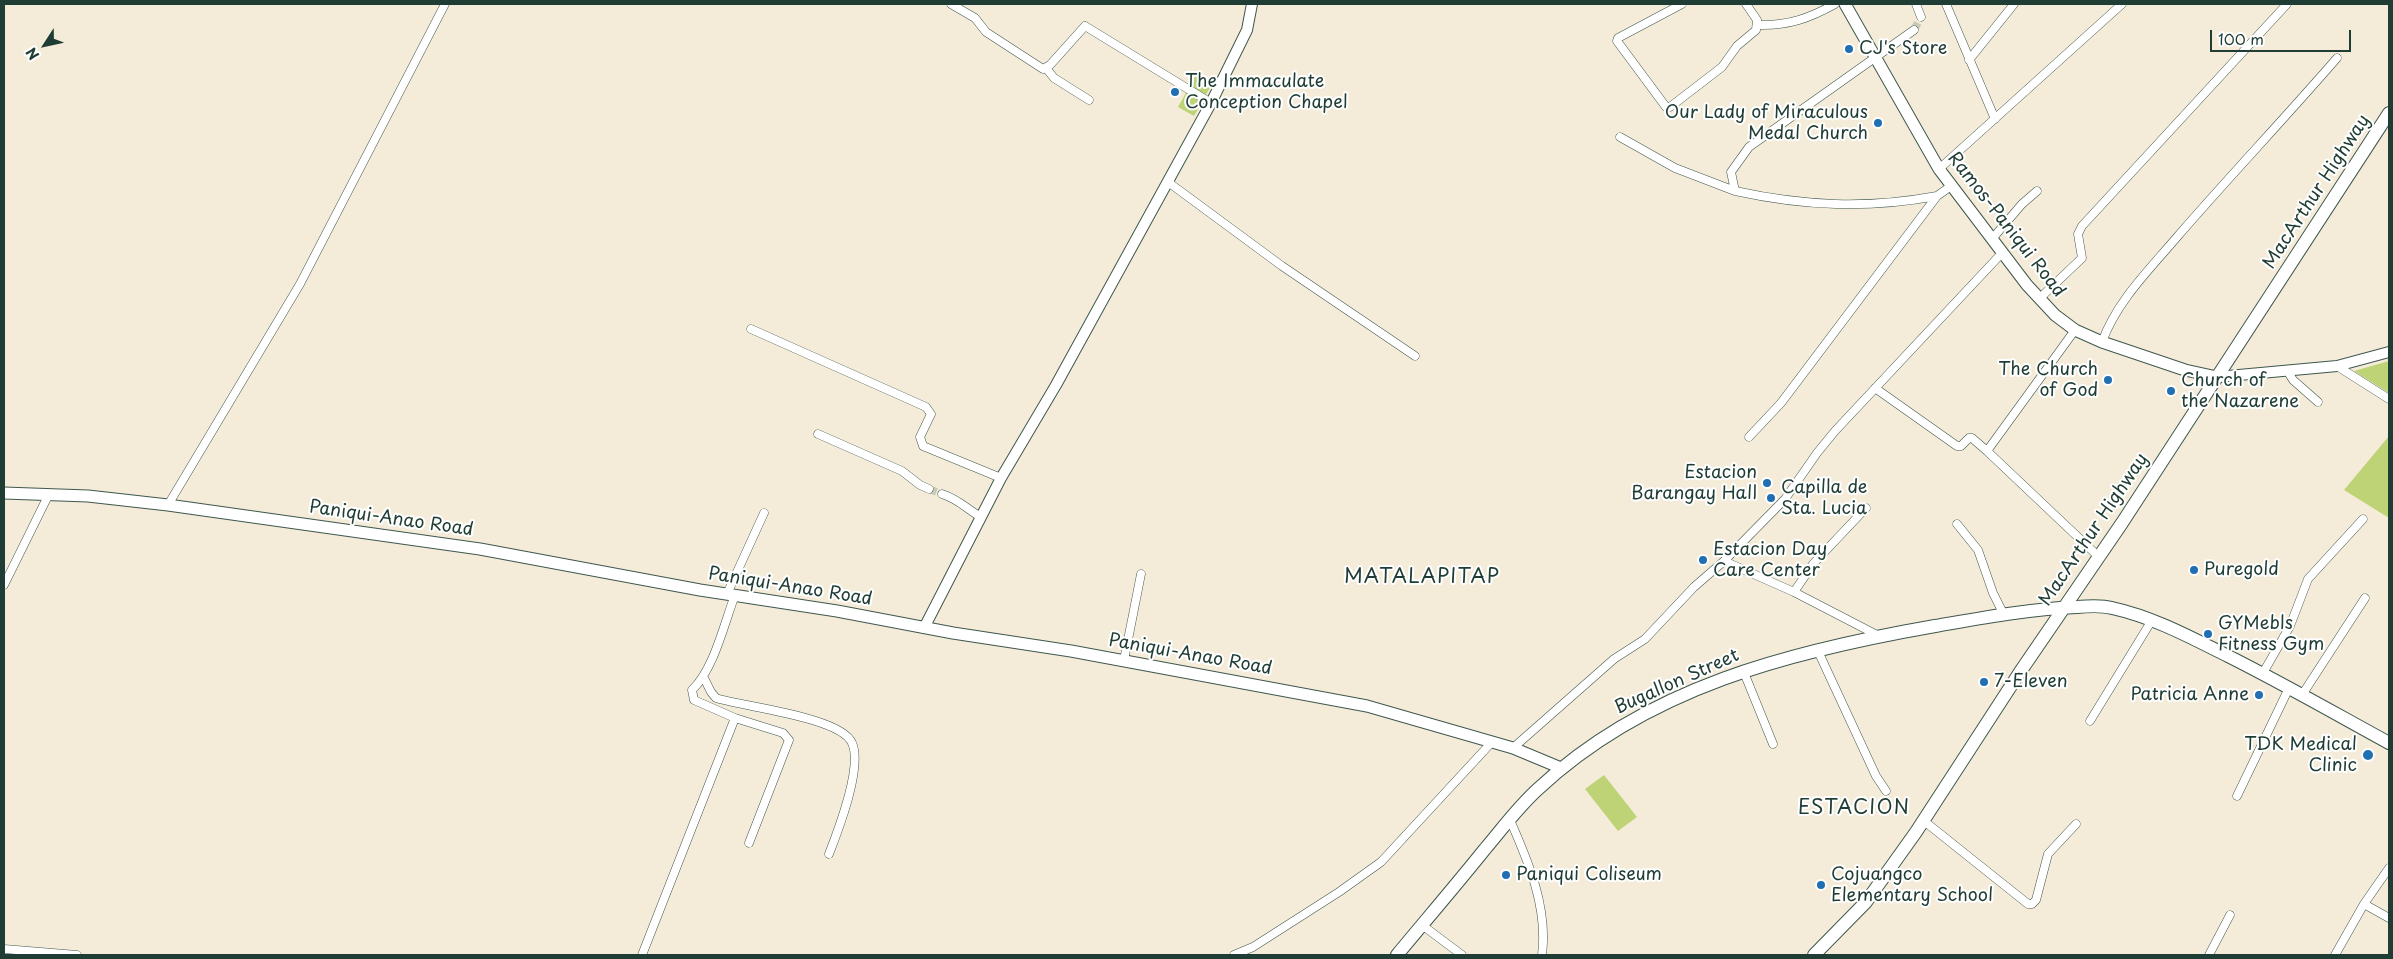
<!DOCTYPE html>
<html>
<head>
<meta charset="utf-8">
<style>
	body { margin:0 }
	#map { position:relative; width:2393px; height:959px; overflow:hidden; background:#f4ecd9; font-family:"Playpen Sans",sans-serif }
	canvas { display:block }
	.frame { position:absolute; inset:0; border:5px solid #1f3d34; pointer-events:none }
	.north { position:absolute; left:20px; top:20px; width:50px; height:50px; -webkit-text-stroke:4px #fff; paint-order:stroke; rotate:235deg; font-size:14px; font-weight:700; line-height:20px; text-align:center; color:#1f3d34 }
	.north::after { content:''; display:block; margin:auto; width:18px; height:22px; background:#1f3d34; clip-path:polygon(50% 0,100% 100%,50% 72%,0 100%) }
	.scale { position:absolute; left:2210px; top:30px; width:141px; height:22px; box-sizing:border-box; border:2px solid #1f3d34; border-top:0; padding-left:6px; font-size:15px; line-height:18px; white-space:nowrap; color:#1f3d34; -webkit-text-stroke:4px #fff; paint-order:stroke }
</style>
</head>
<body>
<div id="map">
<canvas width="2393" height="959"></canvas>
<div class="frame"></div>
<div class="north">N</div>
<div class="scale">100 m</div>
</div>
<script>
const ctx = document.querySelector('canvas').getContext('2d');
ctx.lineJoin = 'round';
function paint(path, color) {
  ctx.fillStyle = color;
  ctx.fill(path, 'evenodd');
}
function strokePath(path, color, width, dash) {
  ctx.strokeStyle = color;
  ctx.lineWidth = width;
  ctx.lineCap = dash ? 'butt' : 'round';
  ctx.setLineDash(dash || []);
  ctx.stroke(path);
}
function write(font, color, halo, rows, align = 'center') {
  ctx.font = font + ' "Playpen Sans",sans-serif';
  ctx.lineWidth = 4;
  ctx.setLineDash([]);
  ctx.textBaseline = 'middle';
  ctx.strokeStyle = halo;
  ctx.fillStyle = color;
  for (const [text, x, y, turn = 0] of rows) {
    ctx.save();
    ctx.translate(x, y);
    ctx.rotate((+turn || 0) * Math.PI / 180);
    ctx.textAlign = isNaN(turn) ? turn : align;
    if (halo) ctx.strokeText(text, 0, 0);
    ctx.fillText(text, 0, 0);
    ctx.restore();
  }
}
paint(new Path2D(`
	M1196 75 1212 84 1194 116 1178 107Z
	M2389 361V393L2354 371Z
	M2389 436V518L2344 490Z
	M1604 775 1637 817 1618 831 1585 789Z`), '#bed376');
strokePath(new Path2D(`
	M1914 30 1921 17
	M929 489 942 494`), '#c9c9b8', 8, [8, 4]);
const minor = new Path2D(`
	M951 4 975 18 986 32 1043 69 1050 65 1085 26 1211 103
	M1682 4 1618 38 1617 41 1666 107H1670L1722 67 1737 46 1756 30 1757 20 1746 4
	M1916 4 1921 17
	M1946 4 1995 119
	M1758 25C1788 26 1810 18 1835 4
	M1914 30 1749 147 1731 172 1735 191C1804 206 1867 209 1937 196
	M1969 60 2014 4
	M1046 68 1054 78 1089 100
	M1620 137 1675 168 1735 191
	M1939 169 2122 4
	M1168 182 1282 266 1415 356
	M1992 239 2022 204 2037 191
	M2039 299 2082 258 2078 234 2082 226 2287 4
	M751 329 926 407 931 414 920 437 923 446 1001 478
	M2102 342C2117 301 2149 270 2177 237 2229 177 2285 118 2337 58
	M2337 366 2389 399
	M2288 372 2293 380 2318 402
	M1875 388 1957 446H1961L1969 438H1972L1987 451 2075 330
	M818 434 902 471 920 485 929 489
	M1749 437 1781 403 1937 196 1951 186
	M1987 451 2099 557
	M942 494C960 500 965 508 981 517
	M168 505 300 284 445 4
	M1957 524 1978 550 1993 593 2004 615
	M1724 561 1794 592 1879 636
	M4 585 49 494
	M1794 592 1813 564 1866 508
	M727 594 764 513
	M1817 649 1876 776 1886 791
	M1124 660 1141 574
	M1743 670 1773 744
	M2263 673 2290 626 2308 579 2363 519
	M703 676 711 692 716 698C744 707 841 717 852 743 863 767 838 831 829 854
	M2302 695 2365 598
	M735 718 783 733 789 740 749 843
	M2090 721 2152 620
	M1513 748 1614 659 1645 639 1694 587 1724 561 1785 499 1817 453 1835 431 2002 253
	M2237 796 2289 688
	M1510 820C1529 863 1548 908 1542 955
	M1924 821 2028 904H2032L2036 900 2048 854 2076 824
	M2364 904 2389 918
	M1422 925 1462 955
	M4 949 77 955
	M642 955 735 718 694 700 692 690C714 669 724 624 735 595
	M1234 955 1253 947 1339 892 1381 862 1492 742
	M2209 955 2230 915
	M2335 955 2364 904 2389 868`);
const tertiary = new Path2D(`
	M2217 377 2337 366 2389 352
	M924 628 1001 478 1056 385 1211 103 1247 30 1252 4`);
const secondary = new Path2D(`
	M1845 4 1939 169 2027 285 2055 315 2075 330 2102 342 2185 370 2217 377
	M4 493 88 496 168 505 480 549 700 590 837 611 953 633 1071 651 1367 706 1513 748 1561 768`);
const primary = new Path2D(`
	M1397 955C1426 920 1456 885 1485 849 1502 829 1518 807 1538 789 1647 687 1792 651 1935 626 1982 618 2030 609 2077 607 2088 606 2101 605 2112 608 2153 617 2190 637 2228 656 2282 683 2336 714 2389 743`);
const trunk = new Path2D(`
	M1814 955 1866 902 1916 832 2020 672 2122 523 2389 113`);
strokePath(minor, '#3f574d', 9);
strokePath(tertiary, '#3f574d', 12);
strokePath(secondary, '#3f574d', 13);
strokePath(primary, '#3f574d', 14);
strokePath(trunk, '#3f574d', 14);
strokePath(minor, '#fff', 8);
strokePath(tertiary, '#fff', 10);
strokePath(secondary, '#fff', 11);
strokePath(primary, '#fff', 12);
strokePath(trunk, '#fff', 12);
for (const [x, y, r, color] of [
	[1849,49,5,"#1f6fb2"],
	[1175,92,5,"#1f6fb2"],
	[1878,123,5,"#1f6fb2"],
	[2108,380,5,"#1f6fb2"],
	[2171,391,5,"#1f6fb2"],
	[1767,483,5,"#1f6fb2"],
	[1771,498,5,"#1f6fb2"],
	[1703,560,5,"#1f6fb2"],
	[2194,570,5,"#1f6fb2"],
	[2208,634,5,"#1f6fb2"],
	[1984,682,5,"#1f6fb2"],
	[2259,695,5,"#1f6fb2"],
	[2368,755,6,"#1f6fb2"],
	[1506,875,5,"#1f6fb2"],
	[1821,885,5,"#1f6fb2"]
]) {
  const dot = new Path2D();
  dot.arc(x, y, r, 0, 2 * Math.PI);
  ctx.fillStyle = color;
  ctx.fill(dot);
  strokePath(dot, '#fff', 2);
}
write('18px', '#1f3d34', '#fff', [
	["CJ's Store",1859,49],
	["The Immaculate",1185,82],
	["Conception Chapel",1185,103],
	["Our Lady of Miraculous",1868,113,"right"],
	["Medal Church",1868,134,"right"],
	["The Church",2098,370,"right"],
	["of God",2098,391,"right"],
	["Church of",2181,381],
	["the Nazarene",2181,402],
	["Estacion",1757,473,"right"],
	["Barangay Hall",1757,494,"right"],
	["Capilla de",1781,488],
	["Sta. Lucia",1781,509],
	["Estacion Day",1713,550],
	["Care Center",1713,571],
	["Puregold",2204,570],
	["GYMebls",2218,624],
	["Fitness Gym",2218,645],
	["7-Eleven",1994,682],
	["Patricia Anne",2249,695,"right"],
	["TDK Medical",2357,745,"right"],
	["Clinic",2357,766,"right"],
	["Paniqui Coliseum",1516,875],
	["Cojuangco",1831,875],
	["Elementary School",1831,896]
], 'left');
write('18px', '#1f3d34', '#fff', [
	["MacArthur Highway",2317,192,-57],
	["Ramos-Paniqui Road",2006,225,52],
	["Paniqui-Anao Road",391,519,8],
	["MacArthur Highway",2094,530,-56],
	["Paniqui-Anao Road",790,587,9],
	["Paniqui-Anao Road",1190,655,10],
	["Bugallon Street",1677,682,-24]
]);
ctx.letterSpacing = '1px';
write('20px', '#1f3d34', '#fff', [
	["MATALAPITAP",1422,577],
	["ESTACION",1854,808]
]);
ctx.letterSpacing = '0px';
</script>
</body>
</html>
